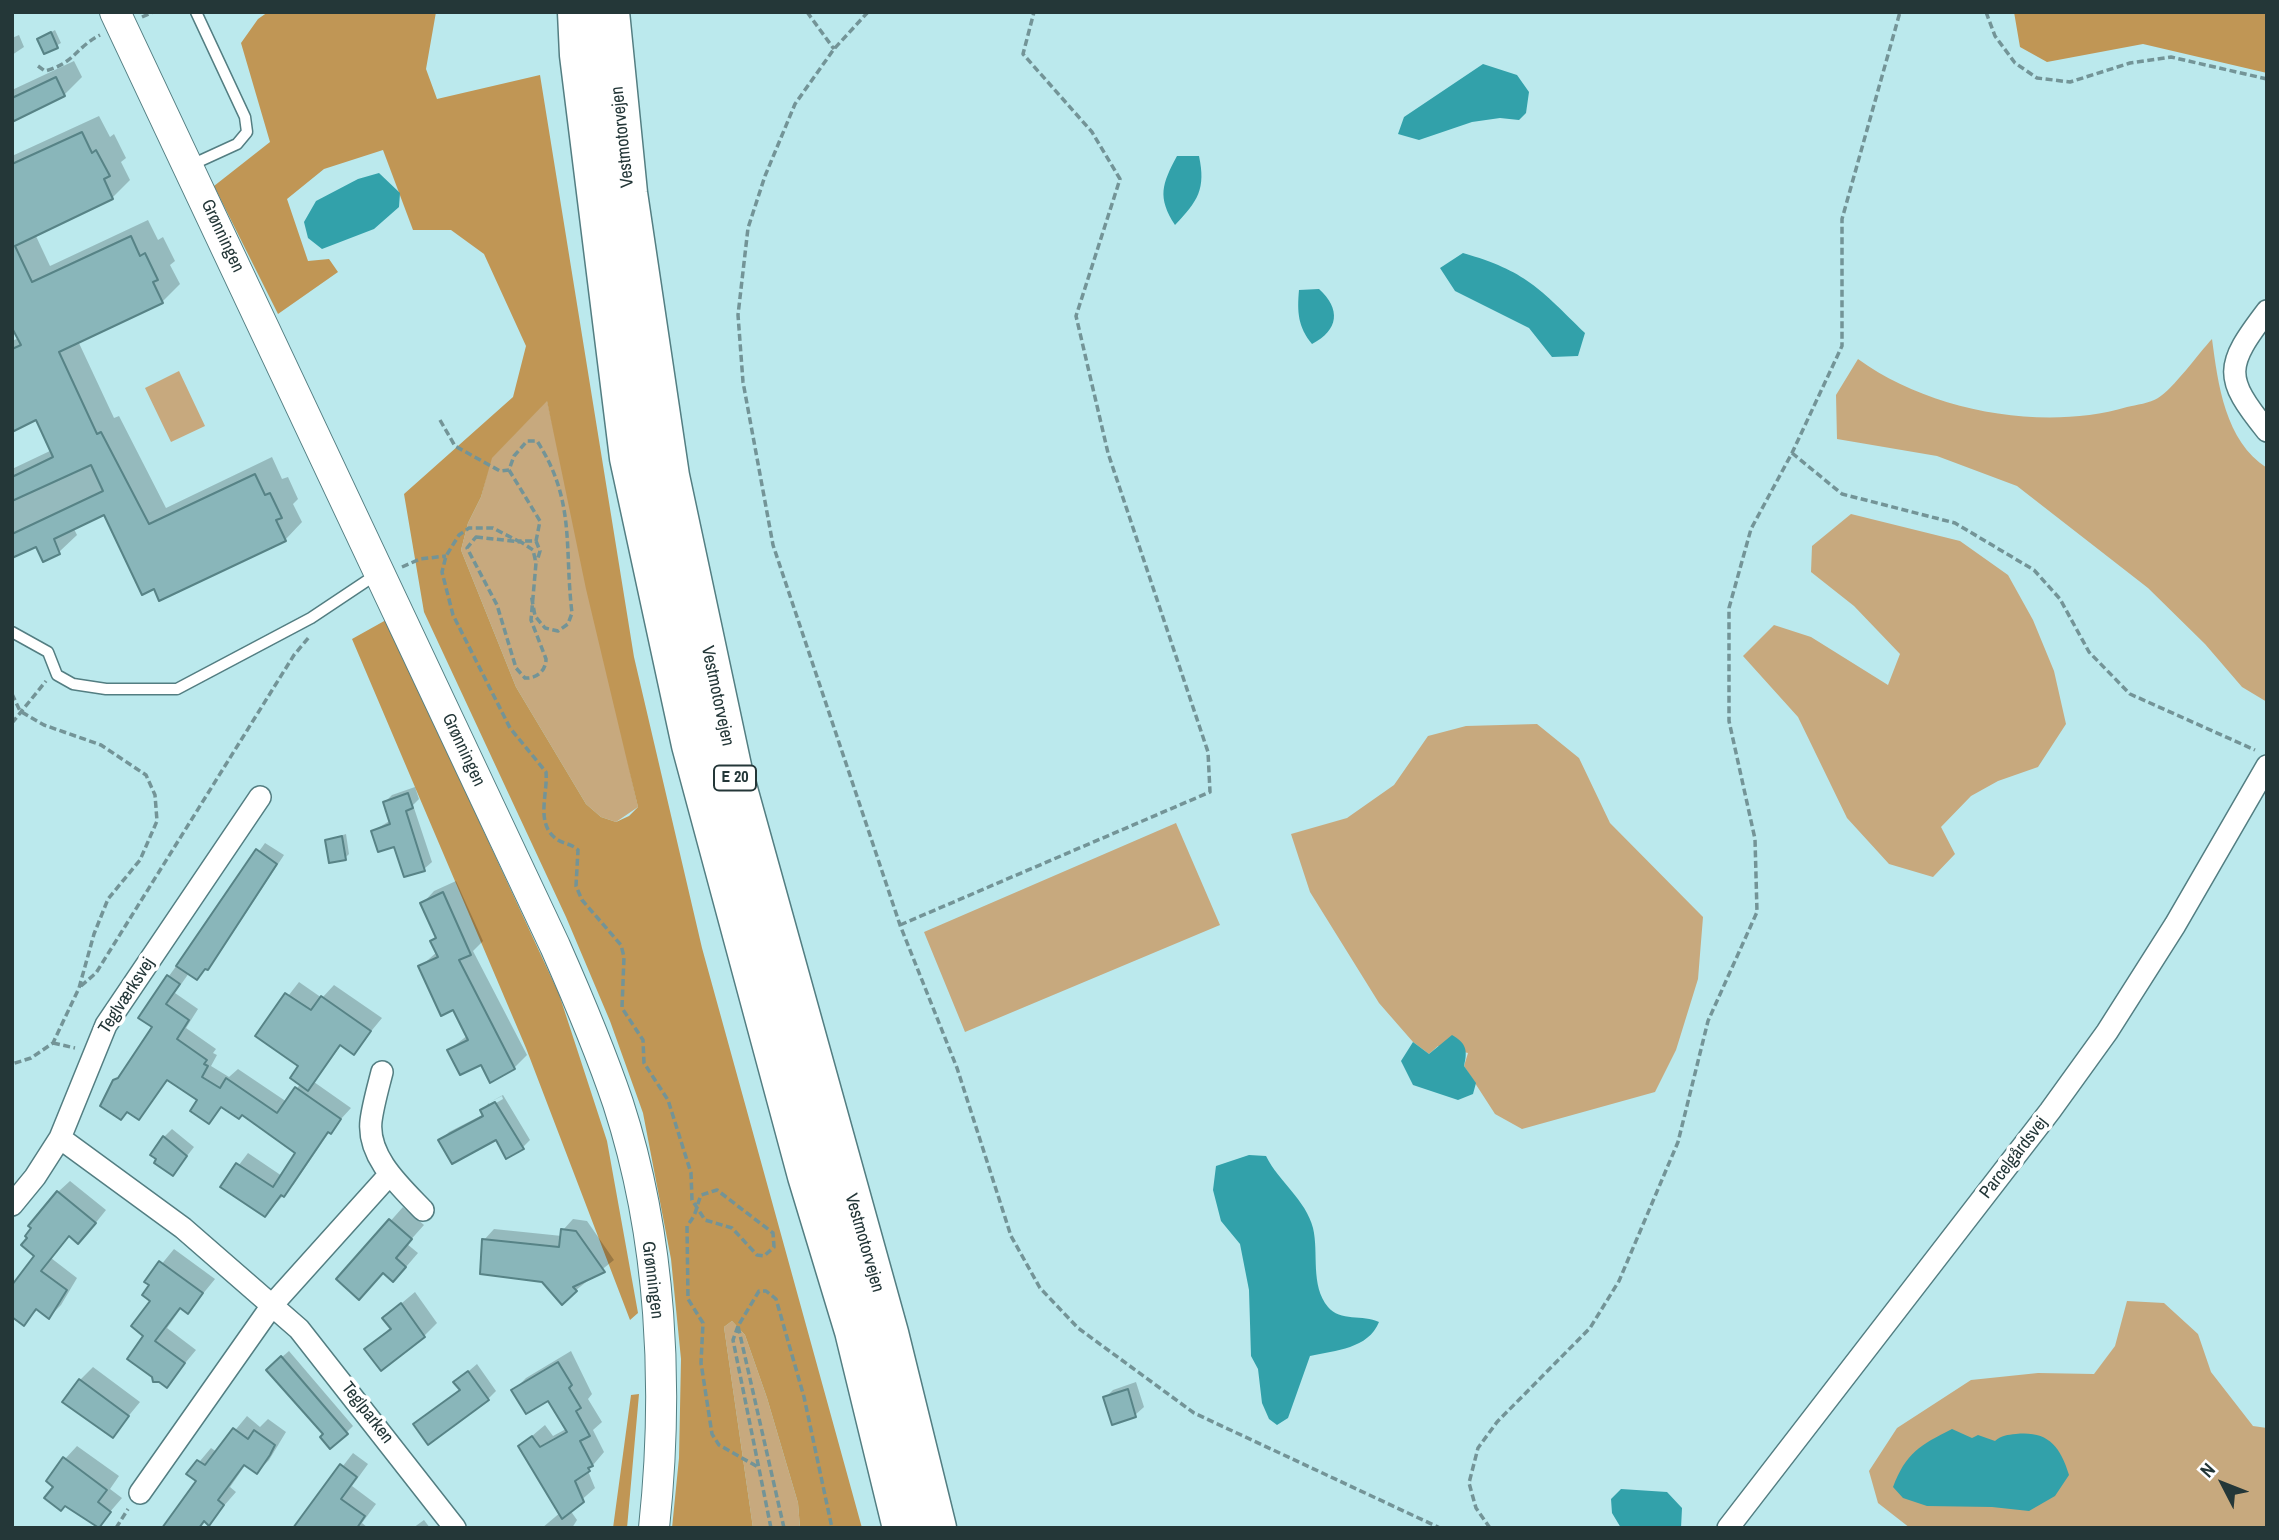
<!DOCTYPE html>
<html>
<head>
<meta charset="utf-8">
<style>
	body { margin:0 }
	#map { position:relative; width:2279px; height:1540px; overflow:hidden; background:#bbe9ed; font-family:"Archivo Narrow",sans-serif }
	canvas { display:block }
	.frame { position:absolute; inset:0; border:14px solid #243738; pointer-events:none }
	.north { position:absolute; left:2188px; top:1449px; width:70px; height:70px; -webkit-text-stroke:5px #fff; paint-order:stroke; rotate:312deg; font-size:19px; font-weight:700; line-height:28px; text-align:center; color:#243738 }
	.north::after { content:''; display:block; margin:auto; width:24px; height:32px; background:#243738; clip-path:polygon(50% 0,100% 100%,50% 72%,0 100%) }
</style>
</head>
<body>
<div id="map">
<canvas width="2279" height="1540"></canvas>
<div class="frame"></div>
<div class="north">N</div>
</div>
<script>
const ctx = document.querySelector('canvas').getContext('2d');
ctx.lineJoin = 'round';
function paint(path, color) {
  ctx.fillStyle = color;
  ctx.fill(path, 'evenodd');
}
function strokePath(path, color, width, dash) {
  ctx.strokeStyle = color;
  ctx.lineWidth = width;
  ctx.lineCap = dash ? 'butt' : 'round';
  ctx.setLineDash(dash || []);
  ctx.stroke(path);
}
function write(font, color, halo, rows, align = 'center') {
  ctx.font = font + ' "Archivo Narrow",sans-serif';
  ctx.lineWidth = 7;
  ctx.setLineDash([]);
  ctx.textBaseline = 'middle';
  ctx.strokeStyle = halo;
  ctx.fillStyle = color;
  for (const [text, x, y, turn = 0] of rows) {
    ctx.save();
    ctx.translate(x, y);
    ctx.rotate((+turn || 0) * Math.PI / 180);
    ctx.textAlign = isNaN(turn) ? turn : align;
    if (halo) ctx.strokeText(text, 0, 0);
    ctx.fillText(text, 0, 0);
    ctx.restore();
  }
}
paint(new Path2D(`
	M2212 339C2218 384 2225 441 2267 468V702L2242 687 2205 644 2148 588 2017 486 1937 456 1837 439 1836 395 1858 359C1929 411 2043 432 2127 407 2136 405 2150 403 2158 398 2173 389 2199 353 2212 339Z
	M179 371 205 426 171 442 145 388Z
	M547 400 638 807 616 822 601 817 586 804 516 687 461 550 468 523 481 497 491 458Z
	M1851 514 1960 541 2008 575 2033 620 2054 671 2066 724 2038 767 1998 781 1971 796 1941 827 1955 854 1933 877 1889 864 1847 818 1798 717 1743 656 1774 625 1811 637 1888 685 1900 654 1854 606 1811 572 1812 546Z
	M1537 724 1579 758 1610 823 1703 917 1698 979 1676 1050 1655 1092 1522 1129 1495 1114 1464 1066 1468 1053 1438 1046 1429 1054 1413 1042 1379 1003 1310 892 1291 834 1347 818 1394 785 1428 736 1466 726Z
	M1176 823 1220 925 965 1032 924 932Z
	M2127 1301 2164 1303 2198 1334 2211 1372 2253 1426 2267 1428V1528H1910L1878 1503 1869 1471 1897 1428 1971 1380 2038 1373 2094 1374 2115 1346Z
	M732 1321 745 1335 767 1398 798 1503 800 1528H753L724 1327Z`), '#c7a97e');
paint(new Path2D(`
	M268 12H436L426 69 437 99 540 75 634 657 702 948 862 1528H800L798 1503 767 1398 745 1335 732 1321 724 1327 753 1528H672L679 1458 681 1359 671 1259 643 1113 610 1021 566 917 424 612 404 494 513 397 526 346 484 254 451 230H413L383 150 324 169 287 199 308 261 329 259 338 272 278 314 214 186 270 142 241 43 258 19ZM547 401 586 589 638 807 629 816 616 822 601 817 586 804 516 687 461 550 468 523 481 497 492 458Z
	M2014 12H2267V73L2143 44 2047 62 2020 47Z
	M386 620 559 994 607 1141 638 1313 630 1320 526 1048 352 639Z
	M639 1394 627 1528H613L631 1395Z`), '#c09655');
paint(new Path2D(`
	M1483 64 1517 75 1529 92 1526 113 1519 120 1500 118 1472 122 1419 140 1398 134 1404 117Z
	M1177 156H1199C1206 189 1198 201 1175 225 1157 197 1162 184 1177 156Z
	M379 173 400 193 399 207 374 229 322 249 308 238 304 222 316 201 358 179Z
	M1463 253C1526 271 1540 289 1585 333L1578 356 1552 357 1529 328 1455 291 1440 268Z
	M1319 289C1341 309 1339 330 1312 344 1298 327 1297 312 1299 290Z
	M1452 1035C1466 1043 1468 1050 1464 1066L1476 1083 1473 1094 1458 1100 1413 1085 1401 1061 1413 1042 1429 1054Z
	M1249 1155 1266 1156C1279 1182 1306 1200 1313 1228 1319 1253 1310 1285 1328 1307 1340 1322 1363 1314 1379 1322 1368 1349 1336 1350 1310 1356L1288 1418 1277 1425 1269 1419 1262 1403 1258 1369 1251 1356 1249 1290 1240 1244 1221 1221 1213 1190 1216 1166Z
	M1952 1429 1972 1438 1978 1435 1995 1441C2002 1435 2007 1435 2016 1434 2047 1431 2060 1445 2069 1475L2055 1496 2029 1511 1992 1507 1927 1506 1903 1498 1893 1487C1906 1453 1920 1445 1952 1429Z
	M1621 1489 1667 1492 1682 1508 1681 1528H1621L1612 1513 1611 1499Z`), '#32a1aa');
paint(new Path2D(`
	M55 30 61 43 45 52 39 39Z
	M19 35 24 47 12 55V38Z
	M74 61 82 77 64 95 12 120V90Z
	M99 116 110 137 114 134 126 158 121 162 130 180 112 198 35 234 50 266 148 220 158 240 163 237 175 261 170 265 180 284 162 302 78 341 114 418 119 416 166 508 272 457 282 479 288 477 298 499 293 504 302 522 285 540 154 586 104 513 73 527 77 535 59 552 43 559 37 544 12 556V469L52 450 37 418 12 430V341L19 338 12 324V156Z
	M415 787 419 799 413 805 432 862 424 869 396 845 373 831 391 820 385 802 392 795Z
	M346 834 349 854 345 858 327 840Z
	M265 843 284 855 215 960 197 978 189 973 175 993 198 1009 186 1028 216 1049 213 1053 217 1055 211 1066 229 1077 238 1069 287 1102 301 1083V1065L257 1036 299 982 322 998 334 985 382 1018 354 1052 342 1044 314 1082 351 1108 330 1131 294 1184 265 1215 223 1186 248 1153 282 1176 298 1153 242 1114 223 1106 209 1121 200 1099 169 1079 139 1117 129 1111 121 1118 115 1081 154 1027 169 976Z
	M456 881 483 941 473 951 527 1055 514 1068 482 1062 449 1050 468 1035 453 1008 421 966 437 952 432 941 437 936 422 904 434 891Z
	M503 1095 530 1140 522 1148 497 1138 441 1140 449 1132 484 1114 482 1110 489 1103V1107L503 1099 502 1096 490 1102Z
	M172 1129 194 1147 173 1174 164 1137Z
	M70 1181 106 1210 90 1230 70 1235 51 1258 77 1278 61 1305 49 1317 38 1309 24 1324 36 1255 58 1192Z
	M403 1207 424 1225 407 1244 418 1253 406 1267 339 1279Z
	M573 1219 587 1221 614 1260 576 1290 543 1280 484 1240 494 1229 562 1236 563 1230Z
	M174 1249 215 1279 188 1312 182 1307 167 1328 196 1350 167 1385 146 1336 153 1301 151 1285 147 1282Z
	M415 1292 437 1323 424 1336 366 1349 391 1327 384 1318Z
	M289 1351 353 1426 346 1433 325 1434 275 1363Z
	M571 1351 592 1394 588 1399 602 1422 593 1430 604 1452 588 1471 595 1488 570 1510 577 1520 572 1528H542L561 1512 520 1446 545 1425 553 1436 566 1429 548 1398 514 1390 526 1378Z
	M477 1364 496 1391 488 1399 415 1424 461 1389 456 1382Z
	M93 1367 140 1402 112 1436 80 1380Z
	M1136 1382 1144 1407 1135 1415 1105 1398 1113 1390Z
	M247 1416 260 1427 268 1419 286 1432 269 1460 257 1472 246 1464 230 1487 236 1492 209 1523 206 1521 200 1528H164L199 1481 189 1474 211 1448 217 1452Z
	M77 1446 119 1476 110 1489 122 1498 97 1527 66 1504 55 1486 65 1459Z
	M353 1453 368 1464 352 1486 376 1504 362 1523 368 1528H295Z
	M424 1520 430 1528H413Z`), '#0003');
const building = new Path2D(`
	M51 32 58 48 44 54 37 39Z
	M56 77 65 96 12 122V98Z
	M82 132 92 153 96 150 110 176 104 179 113 199 15 246 32 282 131 236 140 256 145 253 158 280 153 282 163 303 59 352 97 434 101 432 149 524 255 474 265 495 270 493 282 518 276 520 286 541 159 601 154 589 142 595 104 515 54 539 60 554 43 562 36 547 12 558V534L103 491 91 465 12 501V477L53 457 36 420 12 432V349L21 345 12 328V164Z
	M408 793 413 808 406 811 425 871 404 877 394 847 378 852 371 831 390 824 383 802Z
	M342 836 346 860 329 863 325 840Z
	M256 849 277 864 208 970 205 969 197 980 176 966Z
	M443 892 471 955 459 960 515 1069 490 1083 481 1065 460 1075 447 1050 468 1040 453 1010 441 1016 418 966 438 957 430 941 436 938 420 903Z
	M167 975 180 984 166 1004 189 1020 177 1039 207 1060 204 1064 208 1066 202 1077 220 1088 226 1078 277 1113 295 1087 341 1119 331 1134 328 1132 284 1197 281 1195 265 1217 220 1187 236 1163 273 1187 295 1153 242 1115 239 1119 221 1107 209 1124 190 1111 197 1100 167 1080 139 1120 127 1112 121 1120 100 1106 113 1080 118 1078 152 1027 138 1018Z
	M285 993 311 1010 321 996 371 1031 354 1055 340 1045 308 1091 290 1078 298 1066 255 1036Z
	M495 1102 524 1149 506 1159 496 1140 452 1164 438 1140 483 1116 480 1110Z
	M163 1136 187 1156 173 1176 154 1163 156 1159 150 1155Z
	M57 1191 96 1223 78 1244 69 1236 41 1271 67 1290 49 1319 36 1309 24 1326 12 1317V1285L34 1256 21 1245 27 1238 25 1236 31 1228 28 1226Z
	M389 1219 412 1239 396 1258 406 1267 393 1282 383 1273 359 1300 336 1279Z
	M561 1229 576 1231 605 1272 573 1287 577 1291 562 1305 542 1282 480 1274 482 1239 559 1247Z
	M159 1261 203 1293 188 1314 180 1308 155 1341 185 1363 167 1388 159 1382H153L152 1377 127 1359 143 1336 131 1326 150 1301 142 1295 149 1285 144 1282Z
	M401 1303 425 1337 381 1371 364 1349 391 1329 382 1318Z
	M281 1356 348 1434 330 1449 320 1437 323 1434 266 1370Z
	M558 1362 572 1385 569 1388 581 1408 576 1411 590 1436 580 1441 593 1466 588 1468 590 1471 575 1481 584 1502 562 1519 518 1446 532 1436 540 1447 567 1432 548 1401 526 1414 511 1390Z
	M468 1371 489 1400 428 1445 413 1424 460 1390 453 1382Z
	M79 1379 129 1416 113 1438 62 1402Z
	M1128 1389 1136 1417 1112 1425 1103 1397Z
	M233 1428 248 1439 254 1430 275 1445 270 1455 257 1474 244 1465 218 1500 224 1505 209 1526 204 1521 199 1528H162L196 1481 186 1474 197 1460 205 1465Z
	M63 1457 107 1490 98 1502 111 1512 99 1528 65 1506 61 1511 44 1498 53 1487 46 1481Z
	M340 1464 357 1477 341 1499 365 1516 357 1528H293Z`);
paint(building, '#89b6ba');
strokePath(building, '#578386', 2);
const lane = new Path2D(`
	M189 166 237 144 247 132 245 117 196 12
	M12 632 48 652 57 675 73 684 106 689H177L311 618 377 574`);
const street = new Path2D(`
	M2267 311C2225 366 2223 377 2267 431
	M382 1072C378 1088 373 1105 371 1121 367 1157 401 1187 423 1210
	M60 1138 183 1228 299 1329 455 1528
	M12 1205 35 1177 60 1138 106 1025 260 797
	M140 1493 273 1304 390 1174
	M1728 1528 2050 1111 2107 1032 2175 925 2267 766`);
const secondary = new Path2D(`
	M115 12 555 946C578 998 600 1050 618 1103 662 1238 669 1388 654 1528`);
const highway = new Path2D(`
	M577 12 579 55 629 458 691 745 807 1176 854 1331 902 1528
	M610 12 628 193 670 476 733 771 889 1333 937 1528`);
strokePath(lane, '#537e82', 13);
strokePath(street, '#537e82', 24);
strokePath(secondary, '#537e82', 32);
strokePath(highway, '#537e82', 41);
strokePath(new Path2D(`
	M807 12 834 49
	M868 12 834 49 795 104 765 176 748 228 738 315 743 382 773 545 900 925 957 1068 1011 1236 1040 1288 1078 1328 1194 1413 1440 1528
	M1986 12 1995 36 2015 63 2037 78 2070 82 2130 63 2171 57 2267 79
	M142 17 153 12
	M38 66 45 71C75 63 75 48 100 35
	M440 420 455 446 500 471 509 470 514 456 527 441H537C576 501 564 548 572 613L568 624 558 631 545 628 535 616 531 594
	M1792 453 1842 494 1955 523 2034 570 2060 599 2089 652 2130 694 2255 750
	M509 470 540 521 536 541H518L493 528H469L459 535 446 556 442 572 453 615 510 728 546 772C548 793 536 821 554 837 561 844 571 843 578 850L576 886 582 900 621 945 624 957 622 1008 643 1040 644 1063 668 1100 691 1173 692 1200 705 1220 732 1228 757 1255 764 1256 774 1247 773 1233 717 1190 701 1195C695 1210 698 1212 687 1226L688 1299 703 1323 701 1363 712 1434 719 1445 758 1467
	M476 537 521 542 533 550 536 563 531 620 546 659C546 671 536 679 525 678L516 668 497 605 467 548Z
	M536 541 540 551 537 561
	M402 567 420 559 446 556
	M12 694 20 711 44 725 101 745 146 775 155 795 157 821 140 860 108 899 94 934 79 988 53 1043 31 1058 12 1064
	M12 723 46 681
	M900 925 1210 792 1208 752 1108 453 1076 316 1120 179 1092 132 1023 54 1034 12
	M81 986 96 973 294 655 310 636
	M53 1043 75 1048
	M738 1326 733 1340 771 1528
	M116 1528 128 1509
	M784 1528 738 1326 759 1291H766L776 1299 804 1397 832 1528
	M1490 1528 1476 1508 1469 1483 1478 1448 1497 1422 1590 1328 1619 1281 1678 1142 1708 1021 1757 912 1755 839 1729 721V608L1751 529 1792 453 1842 346V219L1900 12`), '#739497', 3.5, [7, 3.5]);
strokePath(lane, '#fff', 10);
strokePath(street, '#fff', 21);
strokePath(secondary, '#fff', 30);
strokePath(highway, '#fff', 38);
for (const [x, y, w] of [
	[735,778,42]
]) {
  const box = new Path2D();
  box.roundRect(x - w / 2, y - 12.5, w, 25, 5);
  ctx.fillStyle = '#fff';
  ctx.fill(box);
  strokePath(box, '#243738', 2);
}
write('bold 16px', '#243738', null, [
	["E 20",735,778]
]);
write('18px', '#243738', '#fff', [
	["Vestmotorvejen",623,137,-96],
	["Grønningen",222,236,65],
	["Vestmotorvejen",717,696,78],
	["Grønningen",463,750,65],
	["Teglværksvej",127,996,-57],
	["Parcelgårdsvej",2014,1158,-52],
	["Vestmotorvejen",864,1243,74],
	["Grønningen",652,1280,83],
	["Teglparken",367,1413,52]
]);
</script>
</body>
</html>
